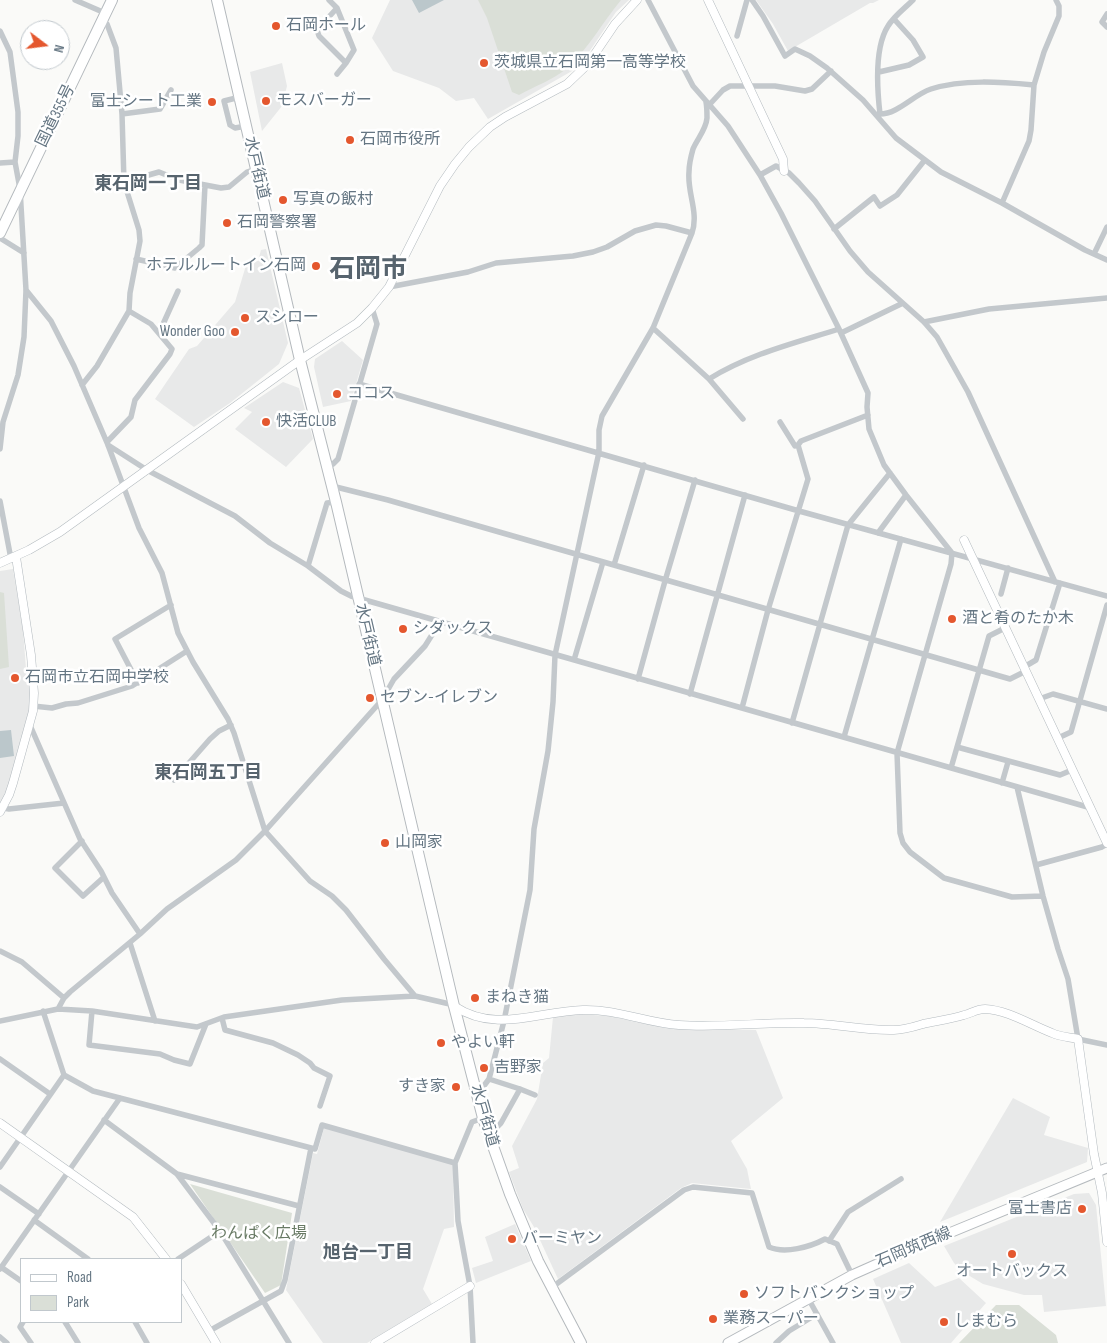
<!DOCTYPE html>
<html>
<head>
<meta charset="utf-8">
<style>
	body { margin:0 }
	#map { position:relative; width:1107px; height:1343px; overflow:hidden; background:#fafaf8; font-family:"Sofia Sans Condensed",sans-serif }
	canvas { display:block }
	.legend { position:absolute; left:20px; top:1258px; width:162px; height:65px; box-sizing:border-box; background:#fff; border:1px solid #c1c8cd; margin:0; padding:6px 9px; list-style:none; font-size:15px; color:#657683 }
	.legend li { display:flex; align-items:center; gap:10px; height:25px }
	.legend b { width:25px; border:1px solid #c1c8cd }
	.north { position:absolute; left:20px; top:20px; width:50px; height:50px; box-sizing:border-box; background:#fff; border:1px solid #c1c8cd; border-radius:50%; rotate:105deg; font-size:14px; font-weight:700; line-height:20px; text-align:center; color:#657683 }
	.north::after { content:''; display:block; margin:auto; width:18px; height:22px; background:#e4572e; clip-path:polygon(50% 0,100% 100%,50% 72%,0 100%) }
</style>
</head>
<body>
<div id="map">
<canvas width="1107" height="1343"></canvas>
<ul class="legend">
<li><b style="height:6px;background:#fff"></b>Road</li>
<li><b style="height:14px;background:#dadfd7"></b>Park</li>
</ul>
<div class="north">N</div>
</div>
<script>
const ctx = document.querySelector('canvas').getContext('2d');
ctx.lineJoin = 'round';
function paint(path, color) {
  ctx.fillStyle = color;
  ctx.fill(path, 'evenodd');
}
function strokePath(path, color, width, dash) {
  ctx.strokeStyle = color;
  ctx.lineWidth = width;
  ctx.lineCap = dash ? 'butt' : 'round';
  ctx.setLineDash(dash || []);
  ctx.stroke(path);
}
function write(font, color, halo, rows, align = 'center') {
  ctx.font = font + ' "Sofia Sans Condensed","Noto Sans JP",sans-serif';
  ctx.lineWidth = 5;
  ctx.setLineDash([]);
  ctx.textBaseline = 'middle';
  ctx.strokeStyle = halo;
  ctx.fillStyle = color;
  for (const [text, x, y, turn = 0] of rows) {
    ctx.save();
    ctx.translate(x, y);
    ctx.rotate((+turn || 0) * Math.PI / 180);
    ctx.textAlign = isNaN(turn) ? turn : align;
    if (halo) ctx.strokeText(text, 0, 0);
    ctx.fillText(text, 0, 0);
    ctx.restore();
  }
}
paint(new Path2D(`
	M390 0H629L616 12 587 55 572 71 488 119 474 98 456 101 439 88 393 71 372 38Z
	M756 0H879L873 3H870L788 51 773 24Z
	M282 63 287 86 282 106 262 131 250 72Z
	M266 249 288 343 279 364 230 403 194 427 155 399 189 349 197 346 235 302 247 262 258 261 261 250Z
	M342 341 363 360 351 401 323 407 314 367 315 359Z
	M283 382 299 388 313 439 286 467 235 429 252 412 244 408Z
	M13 569 23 630 26 669 32 688 30 712 12 782 0 806V571Z
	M576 1014 610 1016 635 1022 674 1028 756 1030 783 1098 731 1141 747 1169 751 1189 692 1183 681 1188 558 1279 534 1227 523 1209 509 1172 519 1168 512 1146 537 1099 543 1063 549 1058 553 1017Z
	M1013 1098 1050 1117 1044 1135 1088 1148 1087 1162 940 1222Z
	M324 1128 453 1164 454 1227 444 1229 423 1289 432 1304 367 1343H323L286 1290 313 1153 317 1154Z
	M1089 1193 1096 1205 1106 1306 1044 1312 1042 1295H1024L983 1284 963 1272 954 1263 944 1246 1074 1194Z
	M515 1224 531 1261 476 1283 472 1268 493 1261 485 1237Z
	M909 1263 935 1287 959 1278 986 1303 951 1343H901L873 1279Z`), '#e8e9e9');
paint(new Path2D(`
	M478 0H621C602 23 589 48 567 68 555 79 533 87 519 95L512 92 487 18Z
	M0 592 4 593 9 667 0 669Z
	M190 1184 292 1213 281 1285 265 1293Z
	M996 1305H1019L1056 1335 1058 1343H959Z`), '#dadfd7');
paint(new Path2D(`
	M412 0H444L419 13Z
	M11 730 14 756 0 758V731Z`), '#bbc7cb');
const secondary = new Path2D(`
	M708 0 783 159 784 171
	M964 540 1107 843
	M0 563 29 550 60 532 300 360 357 323 372 308 389 287 440 186 455 164 469 147 490 127 505 117 567 84 588 64 615 24 637 0
	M0 812 9 795 13 783 33 711 34 693 31 655 16 557
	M454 1006C496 1034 538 1011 583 1010 618 1009 646 1023 679 1025 721 1028 762 1022 804 1023 834 1023 864 1031 894 1030 904 1030 913 1027 923 1024 937 1021 951 1019 964 1015 972 1013 977 1009 985 1009 1008 1010 1031 1025 1052 1033 1061 1037 1069 1037 1078 1039L1094 1154 1102 1193 1107 1242
	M0 1123 133 1217 166 1259
	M181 1284 216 1343
	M375 1343 470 1286`);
const primary = new Path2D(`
	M728 1343 852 1275 913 1248 1107 1168`);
const highway = new Path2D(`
	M217 0 300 360 336 502 454 1006 483 1118 510 1194 538 1261 581 1343
	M0 233 112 0`);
strokePath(secondary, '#b3babf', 9);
strokePath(primary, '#b5babe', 11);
strokePath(highway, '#b4b9bd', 12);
strokePath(new Path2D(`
	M75 0 105 13
	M329 0 337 8 317 30 319 36 346 63 337 74
	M648 0 693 86 728 126 760 175 781 213 839 329 868 393 867 407 869 429 884 465 906 495 952 553 951 564 897 753 900 833 903 843 910 852 944 878 1012 897 1043 896
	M752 0 763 16 785 56 795 49 810 56 827 68 863 100 896 138 941 172 1002 203 1085 250 1107 260
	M337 8 354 50 346 63
	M1107 14 1102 22 1107 27
	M0 31 10 52 18 112V136L15 162 20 189 26 290 24 337 18 375 3 422 0 449
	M737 36 747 0
	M879 72 909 65 923 57 913 40 894 19
	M240 97 224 101 230 125 235 128 246 126
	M710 104 723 90 730 86H775L805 91 812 89 831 71
	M122 114 160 109 171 90
	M880 114C898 114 913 95 931 89 963 79 1001 82 1034 85
	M877 116 880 114C877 88 874 48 888 26 894 16 905 8 913 0
	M0 163 15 162
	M760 175 776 166 789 173 799 183 815 201 850 251 868 272 924 322 937 337 968 392 1055 582
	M124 182 159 172 179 180 221 188 229 187 247 172 256 169
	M1002 203 1029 141 1031 130 1034 85 1044 52 1059 16V6L1056 0
	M834 229 874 197 880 206 897 195 924 161
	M0 238 24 253
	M1094 254 1107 227
	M136 259 175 268 199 248 202 245 205 185
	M389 287 468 272 496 263 573 256 593 252 607 247 635 231 656 225 666 226 692 233
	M26 290 51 321 74 366 108 445 139 528 162 573 178 633 193 662 228 719 234 733 265 831 310 881 332 896 346 910 384 959 415 996
	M924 322 989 309 1107 298
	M653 328 709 379 743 419
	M159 333 178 291
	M841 333 901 304
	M709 379C749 354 795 343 839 329
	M359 384 799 511 1107 596
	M82 385 97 366 129 311 130 293 140 241 139 230 124 182 122 114 116 48 107 24 102 21
	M780 422 795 446 798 445
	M107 442 131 417 135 400 170 354 172 349 151 324 129 311
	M108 445 147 470 235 516 270 543 308 566 341 591 351 596 1091 808
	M327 468 333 464 338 459 377 324 372 308
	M332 486 388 500 1010 679 1026 671
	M0 501 11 559
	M878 533 906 495
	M614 565 644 465
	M308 566 327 503 336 502
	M1001 594 1008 568
	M574 660 603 562
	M1024 667 1036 660 1060 583
	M638 679 665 581 695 480
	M138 683 115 639 171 605
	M690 694 745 495
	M1039 699 1053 694 1107 709
	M33 706 52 708 66 704 78 703 132 686 187 651
	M742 708 768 610 808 479 798 445 801 441 868 415
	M29 723 80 839 101 871 112 893 140 934
	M792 723 848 525 890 473
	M844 737 901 539
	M1058 738 1071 732 1107 605
	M957 747 1060 775 1072 770
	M951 768 989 636 1005 628
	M174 780 210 739 219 731 231 725
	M1002 783 1008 762
	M1017 787 1043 896 1058 949 1068 979 1078 1039 1107 1045
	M3 808 9 809 64 803
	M82 841 55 868 83 896 104 877
	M1036 865 1102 847 1107 844
	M130 943 155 1021
	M0 951 22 962 64 998
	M58 1009 64 998 70 992 140 934 167 909 236 860 265 831 382 700 394 679 425 646 440 622
	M43 1011 64 1075 93 1091 315 1149 322 1125 455 1163
	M92 1011 89 1045 160 1054 174 1060 190 1064 206 1024
	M222 1018 225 1030 273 1043 298 1055 310 1063 314 1068 330 1076 320 1106
	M0 1021 58 1009 92 1011 197 1027 224 1017 342 1000 415 996 454 1005
	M0 1059 50 1094
	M489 1079 520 1089 535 1095
	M476 1091 483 1087 489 1079 504 1021 530 890 534 829 548 751 553 702 555 655 599 452V430L602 416 653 328 692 233C699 212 687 193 689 172 689 165 691 156 693 149 697 139 706 130 707 118 707 113 707 107 706 102
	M104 1120 177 1174 220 1231 289 1343
	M487 1130 498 1126 501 1123 520 1089
	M0 1167 64 1075
	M177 1174 299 1206
	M0 1187 39 1214
	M34 1220 88 1259
	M829 1241 848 1212 901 1179
	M178 1259 220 1231
	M1 1267 21 1281
	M0 1269 120 1098
	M551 1288 684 1190 693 1187 752 1193 769 1247C785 1254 810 1247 825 1239L837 1244 852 1275
	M808 1298 833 1343
	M23 1322 20 1327 31 1343
	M65 1322 78 1343
	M135 1322 147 1343
	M209 1331 281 1291 285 1280 311 1148
	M0 1337 7 1343
	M473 1343 470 1286 458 1221 455 1163 472 1122 483 1118
	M776 1343 789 1331 817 1314`), '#c3c8cc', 5.5);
strokePath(secondary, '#fff', 8);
strokePath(primary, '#fff', 9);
strokePath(highway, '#fff', 10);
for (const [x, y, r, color] of [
	[276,26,5,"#e4572e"],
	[484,63,5,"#e4572e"],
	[266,101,5,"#e4572e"],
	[212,102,5,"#e4572e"],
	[350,140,5,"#e4572e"],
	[283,200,5,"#e4572e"],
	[227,223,5,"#e4572e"],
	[316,266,5,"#e4572e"],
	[245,318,5,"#e4572e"],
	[235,332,5,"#e4572e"],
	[337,394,5,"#e4572e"],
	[266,422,5,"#e4572e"],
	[952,619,5,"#e4572e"],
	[403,629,5,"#e4572e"],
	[15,678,5,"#e4572e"],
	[370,698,5,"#e4572e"],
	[385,843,5,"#e4572e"],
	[475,998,5,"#e4572e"],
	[441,1043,5,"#e4572e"],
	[484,1068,5,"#e4572e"],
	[456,1087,5,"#e4572e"],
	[1082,1209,5,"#e4572e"],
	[512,1239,5,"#e4572e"],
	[1012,1254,5,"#e4572e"],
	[744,1294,5,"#e4572e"],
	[713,1319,5,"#e4572e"],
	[944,1322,5,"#e4572e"]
]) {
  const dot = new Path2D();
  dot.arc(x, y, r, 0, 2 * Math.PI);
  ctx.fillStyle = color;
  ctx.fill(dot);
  strokePath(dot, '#fff', 2);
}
write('16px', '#657683', '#fff', [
	["石岡ホール",286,26],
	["茨城県立石岡第一高等学校",494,63],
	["モスバーガー",276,101],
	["富士シート工業",202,102,"right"],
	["石岡市役所",360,140],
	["写真の飯村",293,200],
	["石岡警察署",237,223],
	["ホテルルートイン石岡",306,266,"right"],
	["スシロー",255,318],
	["Wonder Goo",225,332,"right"],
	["ココス",347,394],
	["快活CLUB",276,422],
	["酒と肴のたか木",962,619],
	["シダックス",413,629],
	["石岡市立石岡中学校",25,678],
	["セブン-イレブン",380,698],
	["山岡家",395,843],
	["まねき猫",485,998],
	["やよい軒",451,1043],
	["吉野家",494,1068],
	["すき家",446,1087,"right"],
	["富士書店",1072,1209,"right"],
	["バーミヤン",522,1239],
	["オートバックス",1012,1272,"center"],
	["ソフトバンクショップ",754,1294],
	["業務スーパー",723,1319],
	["しまむら",954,1322]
], 'left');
write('16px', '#657683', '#fff', [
	["国道355号",56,116,-64],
	["水戸街道",256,168,77],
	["水戸街道",367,635,77],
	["水戸街道",484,1116,74],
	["石岡筑西線",914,1248,-23]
]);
write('16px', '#687a64', '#fff', [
	["わんぱく広場",259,1234]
]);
write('bold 18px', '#57646e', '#fff', [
	["東石岡一丁目",148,184],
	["東石岡五丁目",208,773],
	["旭台一丁目",368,1253]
]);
write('bold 26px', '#57646e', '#fff', [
	["石岡市",368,270]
]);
</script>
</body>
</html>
